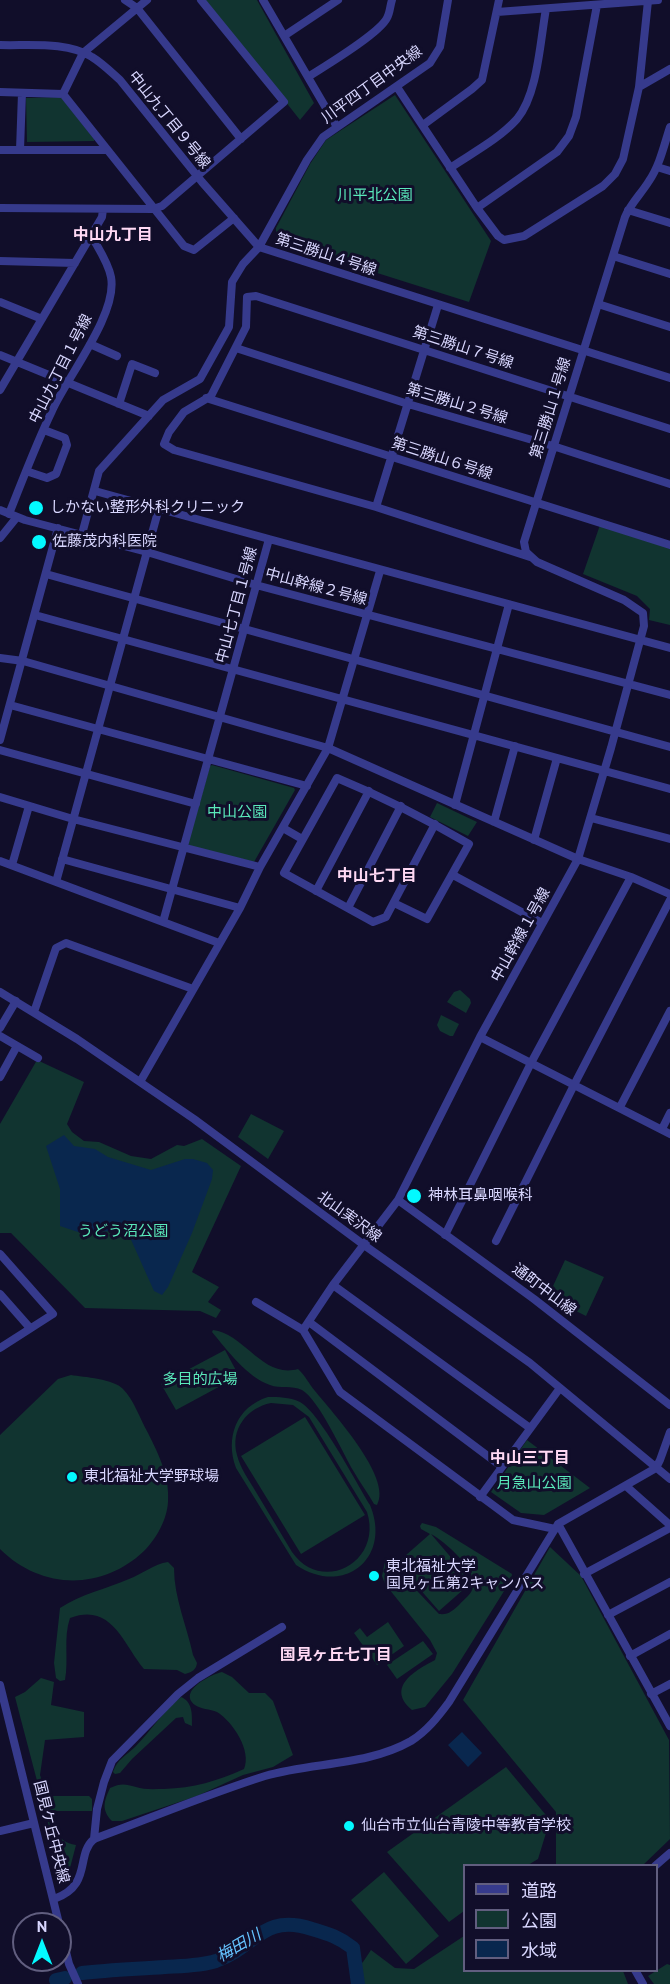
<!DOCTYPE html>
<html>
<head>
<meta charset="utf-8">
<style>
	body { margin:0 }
	#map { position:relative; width:670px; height:1984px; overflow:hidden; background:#110e2a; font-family:"PT Sans","Noto Sans JP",sans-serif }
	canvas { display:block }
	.legend { position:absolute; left:463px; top:1864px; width:195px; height:108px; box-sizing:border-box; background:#110e2a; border:2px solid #615e7f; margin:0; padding:8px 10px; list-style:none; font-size:18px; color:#d9d7ff }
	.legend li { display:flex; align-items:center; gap:12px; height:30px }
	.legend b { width:30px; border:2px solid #615e7f }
	.north { position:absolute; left:12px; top:1912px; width:60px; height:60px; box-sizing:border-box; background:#110e2a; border:2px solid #615e7f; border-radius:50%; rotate:0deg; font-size:16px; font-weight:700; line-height:24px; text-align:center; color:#d9d7ff }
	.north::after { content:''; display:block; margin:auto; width:21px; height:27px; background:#03f9ff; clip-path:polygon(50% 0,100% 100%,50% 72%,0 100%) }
</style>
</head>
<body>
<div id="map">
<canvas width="670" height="1984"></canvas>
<ul class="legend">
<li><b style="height:8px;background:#363a8c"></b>道路</li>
<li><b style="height:16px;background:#113430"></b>公園</li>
<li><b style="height:16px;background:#09274e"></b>水域</li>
</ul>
<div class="north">N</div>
</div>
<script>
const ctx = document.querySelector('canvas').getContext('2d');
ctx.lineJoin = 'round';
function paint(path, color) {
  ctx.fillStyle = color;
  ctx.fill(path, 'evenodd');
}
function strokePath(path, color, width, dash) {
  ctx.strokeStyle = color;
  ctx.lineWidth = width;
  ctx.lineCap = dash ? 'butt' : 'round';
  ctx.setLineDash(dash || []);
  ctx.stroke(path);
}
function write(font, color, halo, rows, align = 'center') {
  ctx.font = font + ' "PT Sans","Noto Sans JP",sans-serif';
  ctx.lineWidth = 6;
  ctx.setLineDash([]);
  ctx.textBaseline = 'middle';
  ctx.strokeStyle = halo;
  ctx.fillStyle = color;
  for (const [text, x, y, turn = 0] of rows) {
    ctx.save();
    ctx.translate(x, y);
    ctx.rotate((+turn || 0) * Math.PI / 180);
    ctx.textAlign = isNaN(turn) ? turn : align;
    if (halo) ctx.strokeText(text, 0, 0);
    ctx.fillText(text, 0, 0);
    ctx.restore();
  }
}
paint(new Path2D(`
	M205 0H257L314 103 300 120Z
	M395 95 491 241 469 302 276 241V228L310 164 326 140Z
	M61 97 94 139V141L27 142 26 98Z
	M600 525 670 548V625L649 620 650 609 637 596 583 574Z
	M212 765 294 788 295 790 254 862 189 846 188 843 210 766Z
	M437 803 477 822 468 836 430 817Z
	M460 990 470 999 471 1003 466 1013 447 1002 454 992Z
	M441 1015 459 1024 453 1036H450L440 1031 437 1025Z
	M37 1060 84 1082 67 1124 72 1132 84 1141 99 1142 131 1156 151 1159 177 1145 184 1146 202 1139 241 1166 192 1272 219 1287 208 1302 221 1310 216 1318 200 1311 85 1308 11 1233H0V1124Z
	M251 1114 284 1131 268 1159 238 1137Z
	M565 1260 604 1277 586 1316 548 1297Z
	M213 1330C245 1334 263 1379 298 1369 305 1375 309 1384 315 1391 332 1412 393 1478 377 1505L374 1504C368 1493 360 1483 354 1472 342 1452 320 1401 302 1390 292 1385 280 1389 270 1385 247 1377 227 1350 212 1332Z
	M225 1350 239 1376 176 1410 161 1384Z
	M71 1375C84 1377 114 1379 123 1389 134 1400 140 1419 148 1433 159 1455 170 1477 168 1502 167 1520 156 1539 144 1551 102 1591 41 1590 0 1549V1435L58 1379Z
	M268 1397C279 1397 289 1397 300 1402 320 1413 356 1482 370 1505 392 1558 344 1597 296 1565L236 1468C225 1438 236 1407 268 1397ZM271 1403 293 1405 309 1417 367 1512C383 1562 322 1595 292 1552 280 1532 268 1512 256 1492 249 1480 240 1468 237 1455 230 1429 247 1408 271 1403Z
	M305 1417 365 1515 301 1554 241 1456Z
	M527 1440 590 1488 544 1515 521 1513 491 1492Z
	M422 1523 436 1527 512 1574 511 1580 452 1674 425 1707 412 1710C385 1687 416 1670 435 1660L437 1653 430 1640 385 1584 382 1576 385 1561 392 1558 400 1573 439 1614C449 1615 452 1611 459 1605 464 1599 472 1594 473 1587 478 1570 444 1541 431 1534L472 1582 439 1611 397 1563 430 1534 421 1529 420 1526Z
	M550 1547 581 1576 669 1740 670 1839 643 1865H556V1812L463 1700Z
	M168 1562 174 1568C174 1598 187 1626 193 1655L197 1663C196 1670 192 1672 185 1674L177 1670 144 1669C123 1644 112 1602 70 1618 63 1638 69 1659 65 1680L60 1681 56 1678 54 1663 60 1608C81 1594 106 1589 129 1579 142 1574 154 1564 168 1562Z
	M388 1622 404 1646 377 1665 354 1633 360 1628 367 1637Z
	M423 1641 433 1654 397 1679 387 1665Z
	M222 1672 232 1677 249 1693H265L273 1701 293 1755 273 1767 243 1775 197 1796 122 1821H112C101 1810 104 1801 110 1788 121 1783 125 1784 136 1787 144 1790 155 1789 164 1789 193 1788 218 1781 244 1769 252 1751 233 1722 217 1712 210 1709 200 1709 195 1705 177 1691 212 1674 222 1672Z
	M41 1678 54 1682 51 1705 84 1712V1737L45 1740 40 1775 47 1796H89L92 1799V1811H53C56 1829 55 1841 76 1845L70 1868 62 1876 15 1697 25 1692Z
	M181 1697C193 1702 192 1715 192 1726L185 1723 183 1717 176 1718 132 1759 120 1773 115 1774 113 1772C117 1759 127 1755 135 1747 151 1731 163 1711 181 1697Z
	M506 1767 550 1820 538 1859 528 1865 464 1866V1911L449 1922 387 1852Z
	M384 1872 439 1936 406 1964 351 1900Z
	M464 1936V1970L623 1971 628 1984H354V1970L363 1962 371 1950 395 1968 414 1969Z
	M667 1964 670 1965V1984H654L648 1976Z`), '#113430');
paint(new Path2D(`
	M64 1135 74 1146 95 1149 108 1157 151 1170 185 1159H193L207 1163 213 1170 212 1179 192 1233 168 1287 162 1295 154 1291 128 1233 116 1231 78 1232 60 1226V1189L46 1146Z
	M462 1732 482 1753 468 1767 448 1745Z`), '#09274e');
strokePath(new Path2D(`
	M82 1973C110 1970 138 1969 165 1967 182 1966 200 1966 216 1961 256 1947 262 1913 312 1929 329 1934 339 1937 353 1948L358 1984
	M56 1980 65 1978`), '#09274e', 14);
strokePath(new Path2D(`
	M125 0 137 8 241 139
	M263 0 337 127
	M497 12 658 0
	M284 36 338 0
	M0 45C28 46 67 41 92 57 102 63 111 72 120 80L202 182 259 247
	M308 77C325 66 379 34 387 18 390 13 390 6 392 0
	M397 87 477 208 498 236 504 240 524 236 603 186 615 174 623 159 639 87 670 69
	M639 87 648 1
	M0 92 63 94 83 53 147 0
	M63 94 184 246 194 250 234 218
	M423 125 472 89 482 80 499 0
	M670 127C664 145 660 165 649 181 641 194 631 203 625 217L524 542 526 552 537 562 624 600 643 613 644 626 611 748 578 859 480 1037 670 1134
	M0 150H106
	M20 150 22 93
	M657 167 670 171
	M450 168C472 153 499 139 517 119 538 94 540 41 546 9
	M0 208 153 209 162 206 284 102 201 0
	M477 208 557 152 569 136 576 117 597 5
	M628 210 670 223
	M259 247 670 378
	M613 256 670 274
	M0 261 75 263
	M0 302 42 319
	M598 304 670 327
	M90 344 117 356
	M236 348 408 404 553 446 670 484
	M0 355 149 416
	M0 390 102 217 103 209
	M206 398 670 545
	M119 404 132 364 155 373
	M26 471 47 478 56 474 67 445 65 438 44 430
	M95 491 269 539
	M376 507 438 305
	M0 510 25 520 147 552 256 585 670 695
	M9 514C23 479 36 444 52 411 67 377 118 314 111 277 108 262 98 248 91 235
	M82 534 99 471 163 400 200 379 229 327 232 282 243 264 259 247 307 160 323 137 430 63 440 47 448 0
	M0 538 17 517
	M530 557 376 507 174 450 164 444 169 432 184 412 211 396 246 327 247 297 256 296 670 429
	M46 574 670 747
	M35 615 670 789
	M0 658 23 661 328 748 578 859 631 877 670 894
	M10 705 307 786
	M0 740 58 528
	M0 750 196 804
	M0 797 73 819 260 867
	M455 805 509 604
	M591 818 670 839
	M494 822 515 746
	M283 828 302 839
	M534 840 557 758
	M62 859 240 908
	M0 861 163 922
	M12 865 29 806
	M453 875 542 923
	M56 882 159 508
	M316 891 369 791
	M394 903 427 919 469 844C426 819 383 797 337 778L284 873 373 922 386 917 435 824
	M348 908 401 806
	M219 943 163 922 269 539 670 648
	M0 992 77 1039 194 1119 364 1245 530 1363 670 1479
	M34 1012 56 948 66 943 193 989
	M0 1028 16 1001
	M0 1036 38 1058
	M0 1077 17 1046
	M140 1082 240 908 260 867 328 748 380 571
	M620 1107 670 1011
	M662 1129 670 1113
	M398 1200 534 1299 670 1405
	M445 1235 531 1063 631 877
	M496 1241 574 1085 670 900
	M0 1254 53 1314 0 1348
	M333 1285 530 1428
	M0 1294 30 1328
	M256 1302 303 1330 333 1285 398 1200 480 1037
	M309 1322 501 1466
	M303 1330 340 1392 513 1520 555 1529
	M626 1486 670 1525
	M480 1497 560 1388
	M558 1524 670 1726
	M584 1574 670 1528
	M608 1615 670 1582
	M630 1656 670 1634
	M0 1685 69 1964 78 1984
	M651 1694 670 1684
	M0 1831 34 1823
	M94 1839 97 1809 104 1782 112 1761 178 1694 198 1678 282 1627
	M655 1866 670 1853
	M54 1899C93 1885 75 1855 94 1839 151 1818 208 1794 265 1776 313 1762 367 1766 411 1741 427 1731 438 1717 449 1702L558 1524 656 1468 660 1460 670 1432
	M635 1970 643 1984`), '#363a8c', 8);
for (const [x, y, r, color] of [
	[36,508,8,"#03f9ff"],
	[39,542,8,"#03f9ff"],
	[414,1196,8,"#03f9ff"],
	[72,1477,6,"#03f9ff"],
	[374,1576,6,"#03f9ff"],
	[349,1826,6,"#03f9ff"]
]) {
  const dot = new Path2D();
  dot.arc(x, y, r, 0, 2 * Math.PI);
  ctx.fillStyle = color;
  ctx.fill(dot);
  strokePath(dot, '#110e2a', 2);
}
write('15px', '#d9d7ff', '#110e2a', [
	["川平四丁目中央線",372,85,-36],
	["中山九丁目９号線",169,120,51],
	["第三勝山４号線",326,255,18],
	["第三勝山７号線",463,348,18],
	["中山九丁目１号線",61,369,-63],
	["第三勝山２号線",457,404,17],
	["第三勝山１号線",551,408,-73],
	["第三勝山６号線",442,459,18],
	["中山幹線２号線",316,587,15],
	["中山七丁目１号線",237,605,-75],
	["中山幹線１号線",521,935,-61],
	["北山実沢線",349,1217,36],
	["通町中山線",544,1290,37],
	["国見ケ丘中央線",51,1832,76]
]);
write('15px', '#5ae8ba', '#110e2a', [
	["川平北公園",375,196],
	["中山公園",237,813],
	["うどう沼公園",123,1232],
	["多目的広場",200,1380],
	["月急山公園",534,1484]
]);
write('15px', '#d9d7ff', '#110e2a', [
	["しかない整形外科クリニック",50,508],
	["佐藤茂内科医院",52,542],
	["神林耳鼻咽喉科",428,1196],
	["東北福祉大学野球場",84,1477],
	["東北福祉大学",386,1567],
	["国見ヶ丘第2キャンパス",386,1584],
	["仙台市立仙台青陵中等教育学校",361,1826]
], 'left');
write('bold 16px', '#ffd9f4', '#110e2a', [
	["中山九丁目",113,235],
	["中山七丁目",377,876],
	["中山三丁目",530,1458],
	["国見ヶ丘七丁目",336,1655]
]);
write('italic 16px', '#65c3ff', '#110e2a', [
	["梅田川",239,1946,-30]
]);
</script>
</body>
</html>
